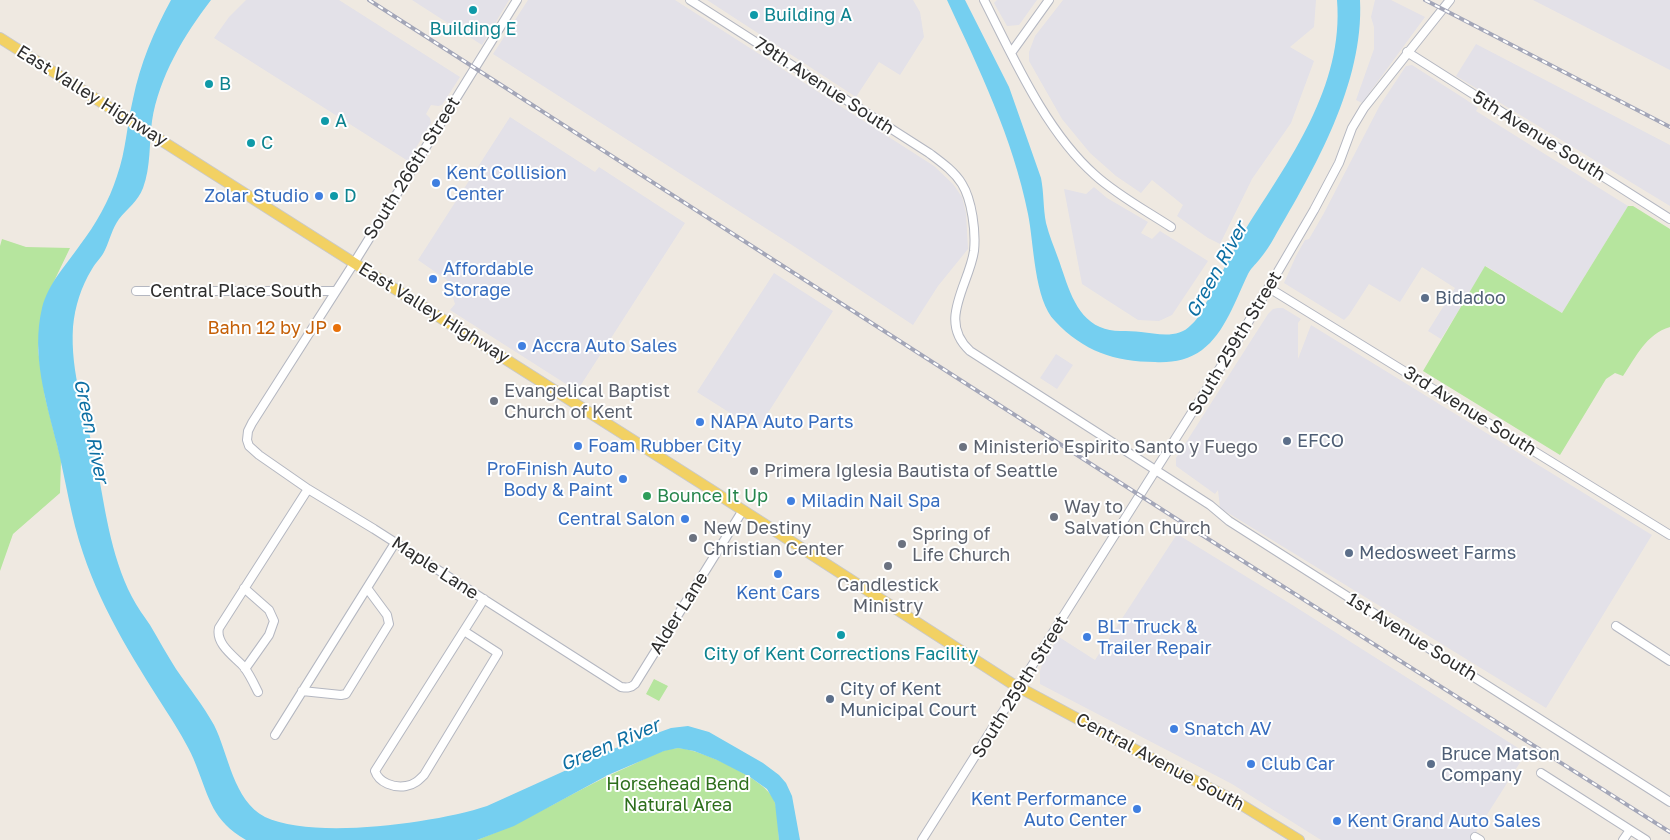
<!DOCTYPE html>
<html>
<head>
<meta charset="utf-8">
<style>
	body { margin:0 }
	canvas { display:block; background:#efe9e1 }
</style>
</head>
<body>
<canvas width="1670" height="840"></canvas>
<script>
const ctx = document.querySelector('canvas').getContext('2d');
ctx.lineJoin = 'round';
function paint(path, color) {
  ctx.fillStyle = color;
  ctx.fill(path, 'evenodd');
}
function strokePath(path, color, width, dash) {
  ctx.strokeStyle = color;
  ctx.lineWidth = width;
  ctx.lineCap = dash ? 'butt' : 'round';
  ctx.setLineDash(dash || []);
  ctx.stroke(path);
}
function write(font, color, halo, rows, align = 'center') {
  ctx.font = font + ' "Golos Text",sans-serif';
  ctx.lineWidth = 4;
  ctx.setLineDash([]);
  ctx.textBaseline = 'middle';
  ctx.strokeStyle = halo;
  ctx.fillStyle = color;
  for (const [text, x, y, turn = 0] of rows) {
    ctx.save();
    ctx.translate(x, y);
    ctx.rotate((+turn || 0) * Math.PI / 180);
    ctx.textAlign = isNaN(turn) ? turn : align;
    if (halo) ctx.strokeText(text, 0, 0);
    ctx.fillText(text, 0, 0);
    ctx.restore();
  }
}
paint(new Path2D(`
	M246 0H339L460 77 442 105 438 106 431 105 426 114 430 118 431 123 408 161 214 38 229 17Z
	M412 0H509L482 45Z
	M528 0H675L934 166 953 184 962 197 966 213 968 249 938 286 913 325 792 245 493 54Z
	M707 0H913L920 12 924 37 900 75 879 62 856 97Z
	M997 0H1037L1019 25 1007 26 994 3Z
	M1063 0H1316L1314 27 1290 47 1314 61 1291 123 1252 179 1220 244 1208 238 1177 216 1183 205 1152 180 1141 193 1116 176 1090 153 1062 119 1029 61V52L1035 36Z
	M1375 0H1391L1425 17 1362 103 1356 100 1374 49V27L1371 17Z
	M1533 0H1670V70Z
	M1476 44 1670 145V206L1456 76Z
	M1412 65 1465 99 1478 108 1476 111 1628 206 1562 313 1486 266 1441 339 1428 331 1455 288 1422 267 1400 302 1369 284 1349 315 1344 320 1284 283 1296 256 1305 240 1309 239 1324 213 1380 105 1406 66Z
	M510 117 595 172 599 167 685 223 577 391 450 310 455 304 447 280 418 260Z
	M1094 187 1107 198 1148 222 1141 233 1152 239 1160 231 1208 261 1172 315 1159 321 1138 320 1082 284 1064 189 1086 194Z
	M774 273 833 311 757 430 697 392Z
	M1278 308H1283L1301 319 1298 323V359L1311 325 1652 535 1546 708 1220 508 1218 490 1215 494 1176 466V458L1268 314 1273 309Z
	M1056 354 1073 365 1057 389 1040 378Z
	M1177 534 1294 606 1526 753 1471 840H1321L1232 784 1040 684V671L1043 661 1059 637 1095 660Z`), '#e3e1e8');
paint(new Path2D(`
	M1628 206H1633L1670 229V327C1646 334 1636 357 1623 376L1615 373 1606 379 1560 455 1423 371 1485 266 1562 313Z
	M2 239 26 247 70 248 45 300 38 350 45 397 61 460 60 493 13 534 0 571V246Z
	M654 679 668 686 659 701 646 694Z
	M678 748C700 749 763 778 773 798 779 810 778 826 779 840H477C531 820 579 788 632 765 647 758 662 749 678 748Z`), '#b6e59e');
paint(new Path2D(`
	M171 0H211C184 35 159 77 152 121 149 143 151 167 143 188 138 201 127 209 119 219 112 229 110 239 105 250 102 257 96 262 92 269 81 287 75 306 73 327 70 373 86 416 96 461 105 507 110 554 132 597 137 607 144 616 150 625 159 640 167 655 176 669 189 688 203 705 214 725 229 755 233 800 265 817 313 840 436 823 487 806L613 749 671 728 688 726 709 732 763 763 779 775 786 783 792 796 800 840H779L775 803 767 789 750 777 717 760 694 751 678 748 664 751 608 775 514 826 477 840H246C212 820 210 800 196 765 190 749 181 735 172 720 138 667 103 613 83 553 71 518 66 481 57 445 46 401 31 354 42 308 48 284 66 265 80 245 96 224 109 201 117 176 126 151 127 124 133 99 140 64 154 31 171 0Z
	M947 0H965L1009 87 1041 178C1044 193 1043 208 1046 223 1049 235 1054 247 1058 258 1067 282 1074 316 1100 327 1112 333 1128 330 1141 332 1158 334 1178 339 1191 325 1200 317 1204 307 1209 297 1221 275 1232 252 1245 230 1289 160 1344 87 1337 0H1360C1364 83 1315 168 1274 238 1270 245 1265 253 1259 260 1255 265 1251 268 1248 274 1236 299 1225 333 1202 350 1189 360 1171 363 1155 362 1115 362 1083 351 1055 321 1034 300 1034 243 1028 214 1013 138 979 69 947 0Z`), '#75cff0');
const minor = new Path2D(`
	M517 0 354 263 252 423 248 431 247 440 249 446 259 455 308 489 374 529 621 687C627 688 631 688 635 684L743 510
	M690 0 929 153C941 162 954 171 962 184 972 200 976 232 974 251 969 285 937 321 970 351L1210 505 1229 521 1670 802
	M984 0C1013 57 1046 132 1095 175 1117 195 1145 210 1171 227
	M1407 52 1670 219
	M1011 53 1049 0
	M1269 288 1670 535
	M136 291H335
	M244 588 269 610 274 621 269 635 245 669
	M1616 626 1670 661
	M464 631 498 653 424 775C419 780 414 785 406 786 394 788 379 783 375 771L484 599
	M302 691 341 695 346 694 389 624 387 615 367 588
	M258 692C254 684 250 675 244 667 235 657 215 644 219 628L308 489
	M275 735 395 543
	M1541 773 1646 840
	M1475 837 1480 840
	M922 840 1239 338 1314 210 1339 163 1352 128 1364 108 1450 0
	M1623 840 1630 830`);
const major = new Path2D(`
	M0 38 713 491 1011 683 1145 755 1237 802 1299 840`);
strokePath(minor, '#b4b7c1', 10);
strokePath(major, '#c9c9c9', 12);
strokePath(minor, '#fff', 8);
strokePath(major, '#f2d163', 10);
const rail = new Path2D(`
	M369 0 1172 516 1670 832
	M1425 0 1670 127`);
strokePath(rail, '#a3a6b8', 4);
strokePath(rail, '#fff', 2, [5.5]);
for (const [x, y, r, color] of [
	[473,10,5,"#0f9aa8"],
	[754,15,5,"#0f9aa8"],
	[209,84,5,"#0f9aa8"],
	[325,121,5,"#0f9aa8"],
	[251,143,5,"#0f9aa8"],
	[436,183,5,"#3f7fe0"],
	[319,196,5,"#3f7fe0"],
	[334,196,5,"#0f9aa8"],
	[433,279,5,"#3f7fe0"],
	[1425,298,5,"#5c6f8a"],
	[337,328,5,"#e8710a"],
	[522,346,5,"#3f7fe0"],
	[494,401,5,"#6b7280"],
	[700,422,5,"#3f7fe0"],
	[1287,441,5,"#5c6f8a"],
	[578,446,5,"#3f7fe0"],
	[963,447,5,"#6b7280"],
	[754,471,5,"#6b7280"],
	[623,479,5,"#3f7fe0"],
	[647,496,5,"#2e9e5b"],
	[791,501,5,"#3f7fe0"],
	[1054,517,5,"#6b7280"],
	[685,519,5,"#3f7fe0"],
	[693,538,5,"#6b7280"],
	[902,544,5,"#6b7280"],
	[1349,553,5,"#5c6f8a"],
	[888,566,5,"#6b7280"],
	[778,574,5,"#3f7fe0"],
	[841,635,5,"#0f9aa8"],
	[1087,637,5,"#3f7fe0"],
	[830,699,5,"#5c6f8a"],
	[1174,729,5,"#3f7fe0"],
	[1251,764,5,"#3f7fe0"],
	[1431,764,5,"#5c6f8a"],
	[1137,809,5,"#3f7fe0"],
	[1337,821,5,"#3f7fe0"]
]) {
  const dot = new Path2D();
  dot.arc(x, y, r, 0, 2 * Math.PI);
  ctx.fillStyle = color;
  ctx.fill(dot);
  strokePath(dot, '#fff', 2);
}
write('18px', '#0d838f', '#fff', [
	["Building A",764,15],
	["Building E",473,29,"center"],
	["B",219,84],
	["A",335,121],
	["C",261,143],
	["D",344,196],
	["City of Kent Corrections Facility",841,654,"center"]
], 'left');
write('18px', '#2e2e2e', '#fff', [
	["79th Avenue South",824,86,33],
	["East Valley Highway",92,96,32],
	["5th Avenue South",1539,136,32],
	["South 266th Street",412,168,-58],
	["Central Place South",236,291],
	["East Valley Highway",434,313,32],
	["South 259th Street",1235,343,-59],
	["3rd Avenue South",1470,411,32],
	["Maple Lane",435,568,33],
	["Alder Lane",679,613,-58],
	["1st Avenue South",1412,637,32],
	["South 259th Street",1020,687,-58],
	["Central Avenue South",1160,762,28]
]);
write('18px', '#366cbe', '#fff', [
	["Kent Collision",446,173],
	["Center",446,194],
	["Zolar Studio",309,196,"right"],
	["Affordable",443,269],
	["Storage",443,290],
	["Accra Auto Sales",532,346],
	["NAPA Auto Parts",710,422],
	["Foam Rubber City",588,446],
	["ProFinish Auto",613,469,"right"],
	["Body & Paint",613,490,"right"],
	["Miladin Nail Spa",801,501],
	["Central Salon",675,519,"right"],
	["Kent Cars",778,593,"center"],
	["BLT Truck &",1097,627],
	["Trailer Repair",1097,648],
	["Snatch AV",1184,729],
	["Club Car",1261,764],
	["Kent Performance",1127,799,"right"],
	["Auto Center",1127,820,"right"],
	["Kent Grand Auto Sales",1347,821]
], 'left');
write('18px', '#4e5e75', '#fff', [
	["Bidadoo",1435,298],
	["EFCO",1297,441],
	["Medosweet Farms",1359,553],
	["City of Kent",840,689],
	["Municipal Court",840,710],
	["Bruce Matson",1441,754],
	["Company",1441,775]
], 'left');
write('18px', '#c56008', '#fff', [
	["Bahn 12 by JP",327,328]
], 'right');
write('18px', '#5b616d', '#fff', [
	["Evangelical Baptist",504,391],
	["Church of Kent",504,412],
	["Ministerio Espirito Santo y Fuego",973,447],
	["Primera Iglesia Bautista of Seattle",764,471],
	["Way to",1064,507],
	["Salvation Church",1064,528],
	["New Destiny",703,528],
	["Christian Center",703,549],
	["Spring of",912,534],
	["Life Church",912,555],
	["Candlestick",888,585,"center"],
	["Ministry",888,606,"center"]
], 'left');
write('18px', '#27864d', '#fff', [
	["Bounce It Up",657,496]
], 'left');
write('18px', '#2c6e1b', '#fff', [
	["Horsehead Bend",678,784],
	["Natural Area",678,805]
]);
write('italic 19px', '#0d6fa3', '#fff', [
	["Green River",1217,270,-61],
	["Green River",91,431,78],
	["Green River",610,745,-23]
]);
</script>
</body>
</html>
